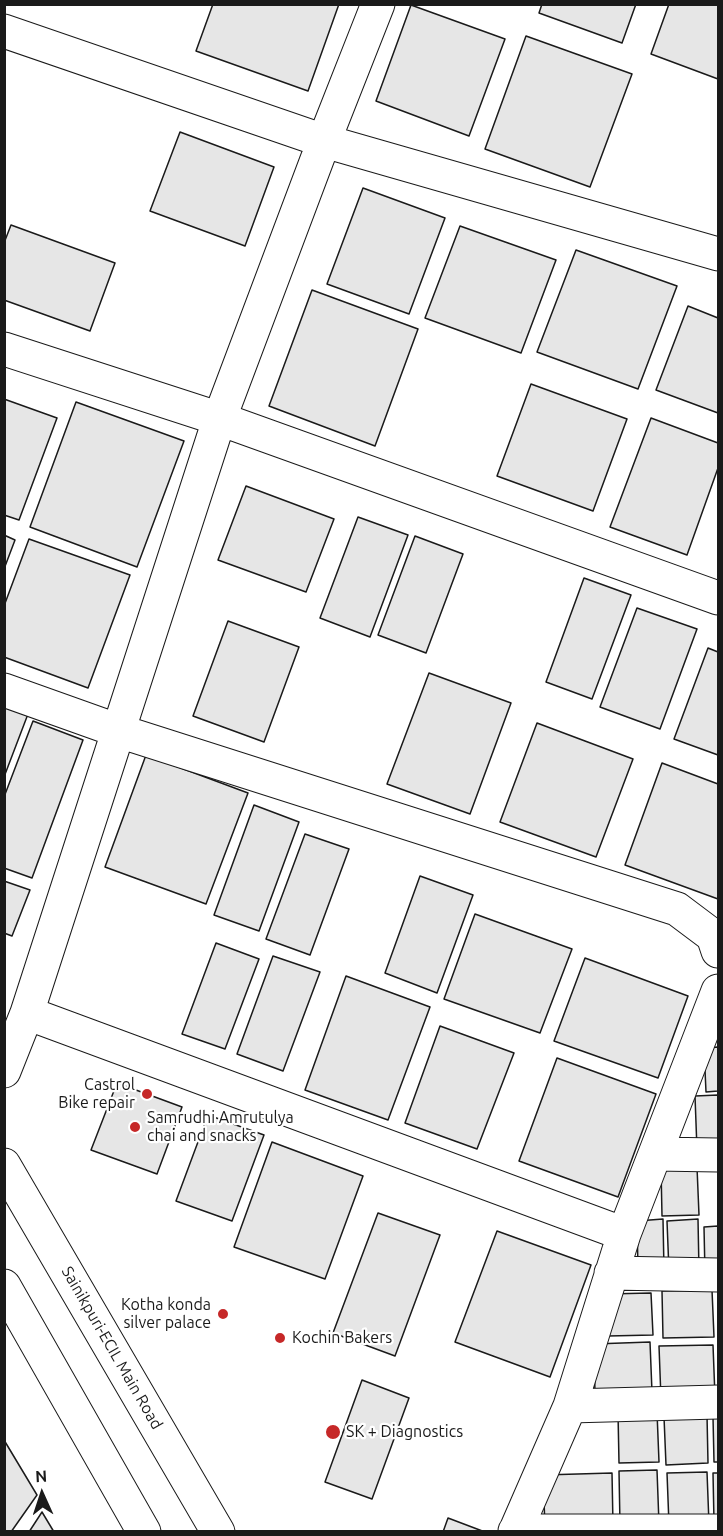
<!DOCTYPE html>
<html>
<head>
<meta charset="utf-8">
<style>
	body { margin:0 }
	#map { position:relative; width:723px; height:1536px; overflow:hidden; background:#fff; font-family:Ubuntu,sans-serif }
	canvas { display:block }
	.frame { position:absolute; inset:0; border:6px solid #1a1a1a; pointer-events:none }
	.north { position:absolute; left:12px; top:1464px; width:60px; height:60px; -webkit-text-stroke:4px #fff; paint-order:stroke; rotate:357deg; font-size:16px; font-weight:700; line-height:24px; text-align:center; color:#1a1a1a }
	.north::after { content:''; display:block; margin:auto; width:21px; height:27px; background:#1a1a1a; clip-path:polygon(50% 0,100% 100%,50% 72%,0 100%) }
</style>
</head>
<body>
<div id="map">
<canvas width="723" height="1536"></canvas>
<div class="frame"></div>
<div class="north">N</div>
</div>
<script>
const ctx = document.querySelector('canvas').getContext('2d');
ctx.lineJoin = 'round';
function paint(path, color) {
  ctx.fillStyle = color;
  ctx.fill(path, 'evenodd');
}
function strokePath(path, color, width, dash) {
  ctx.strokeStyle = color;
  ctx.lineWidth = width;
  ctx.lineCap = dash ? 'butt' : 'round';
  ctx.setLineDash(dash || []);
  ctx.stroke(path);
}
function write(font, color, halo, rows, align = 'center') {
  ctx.font = font + ' Ubuntu,sans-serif';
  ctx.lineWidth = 4.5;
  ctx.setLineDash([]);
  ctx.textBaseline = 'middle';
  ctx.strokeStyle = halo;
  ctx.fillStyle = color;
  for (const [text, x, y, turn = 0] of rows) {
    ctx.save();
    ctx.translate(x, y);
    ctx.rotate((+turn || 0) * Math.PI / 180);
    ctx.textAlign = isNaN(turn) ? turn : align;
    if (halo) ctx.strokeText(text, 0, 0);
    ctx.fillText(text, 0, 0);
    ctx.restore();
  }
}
const building = new Path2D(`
	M213 4H339L308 91 196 51Z
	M542 4H636L622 43 539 13Z
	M669 4H718V79L651 54Z
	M411 5 505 39 469 136 376 101Z
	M526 36 632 74 590 187 485 149Z
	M180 132 274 167 245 246 150 211Z
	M363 188 445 218 409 314 327 284Z
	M11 225 115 263 90 331 4 300V243Z
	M460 226 556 260 521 353 425 318Z
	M576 250 677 286 638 389 537 352Z
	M312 290 418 329 375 446 269 406Z
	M688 306 718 318V413L656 390Z
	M531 384 627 419 593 511 497 476Z
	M4 399 57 418 19 520 4 515Z
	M76 402 184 441 137 567 30 527Z
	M651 418 718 443V468L687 555 610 527Z
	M246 486 334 519 306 592 218 560Z
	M358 517 408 535 370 637 320 618Z
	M4 535 15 540 4 569Z
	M415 536 463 554 426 653 378 635Z
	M29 539 130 575 88 688 4 657V606Z
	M584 578 631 595 592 699 546 682Z
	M637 608 697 629 660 729 600 707Z
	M228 621 299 647 264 742 193 716Z
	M708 648 718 652V755L674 739Z
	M429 673 511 703 470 814 387 784Z
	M4 705 28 714 4 777Z
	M33 721 83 740 32 878 4 868V797Z
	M537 723 633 759 596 857 500 822Z
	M146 755 248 793 206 904 105 867Z
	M662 763 718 784V899L625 865Z
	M254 805 299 822 259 931 214 915Z
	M305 834 349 849 310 955 266 939Z
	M420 876 473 895 437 993 385 973Z
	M4 881 30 890 12 936 4 933Z
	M475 914 572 949 540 1033 444 999Z
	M216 943 259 959 225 1049 182 1034Z
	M273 956 320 972 283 1071 237 1054Z
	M585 958 688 996 658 1078 554 1041Z
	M346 976 430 1007 388 1120 305 1090Z
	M440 1026 514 1053 477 1149 405 1123Z
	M718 1047V1091L706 1092 704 1048Z
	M557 1058 656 1094 618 1197 519 1161Z
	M117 1083 182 1107 157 1174 91 1150Z
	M718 1095V1149L697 1150 695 1096Z
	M208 1115 264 1135 232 1221 176 1201Z
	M272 1142 363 1176 325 1279 234 1247Z
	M697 1167 699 1215 662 1216 661 1168Z
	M378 1213 440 1235 395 1356 333 1333Z
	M663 1219 664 1270H638L637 1221Z
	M698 1219 699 1271 669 1272 667 1221Z
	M718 1226V1273L705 1274 704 1227Z
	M497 1231 591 1265 550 1377 455 1342Z
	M712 1290 714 1337 663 1338 662 1291Z
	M651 1293 653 1335 608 1336 607 1294Z
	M650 1342 652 1392 595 1395 594 1344Z
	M713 1345 715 1397 661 1399 659 1346Z
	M362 1380 409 1398 372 1499 325 1482Z
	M657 1412 659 1462 619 1463 618 1413Z
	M707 1415 708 1463 666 1465 664 1417Z
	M713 1417H718V1462H714Z
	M4 1440 37 1495 11 1532H4Z
	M657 1470 659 1524 620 1525 619 1471Z
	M707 1472 709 1524 669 1525 667 1473Z
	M612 1473 613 1525 545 1527 543 1475Z
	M713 1473H718V1522H714Z
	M42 1512 54 1532H29Z
	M448 1518 485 1532H443Z`);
paint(building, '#e6e6e6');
strokePath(building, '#1a1a1a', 1.5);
const minor = new Path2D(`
	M4 31 324 141 718 254
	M4 349 220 419 718 598
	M4 690 119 731 677 909 713 936 718 951
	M27 1013 624 1234 570 1406 515 1532
	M4 1071 27 1013 219 420 324 141 378 4
	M655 1154 718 1155
	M624 1234 718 991
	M611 1273 718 1275
	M570 1406 718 1402
	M515 1531H718`);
const major = new Path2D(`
	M4 1165 218 1532
	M4 1286 144 1532`);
strokePath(minor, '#1a1a1a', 35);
strokePath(major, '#1a1a1a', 35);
strokePath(minor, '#fff', 33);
strokePath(major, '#fff', 33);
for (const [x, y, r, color] of [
	[147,1094,6,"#c62828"],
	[135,1127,6,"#c62828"],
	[223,1314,6,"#c62828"],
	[280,1338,6,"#c62828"],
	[333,1432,8,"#c62828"]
]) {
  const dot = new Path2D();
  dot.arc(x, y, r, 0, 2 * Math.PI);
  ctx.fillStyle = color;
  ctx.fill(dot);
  strokePath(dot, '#fff', 2);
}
write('16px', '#1a1a1a', '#fff', [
	["Castrol",135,1085,"right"],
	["Bike repair",135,1103,"right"],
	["Samrudhi Amrutulya",147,1118],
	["chai and snacks",147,1136],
	["Kotha konda",211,1305,"right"],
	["silver palace",211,1323,"right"],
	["Kochin Bakers",292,1338],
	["SK + Diagnostics",346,1432]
], 'left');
write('16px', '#1a1a1a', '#fff', [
	["Sainikpuri-ECIL Main Road",112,1348,60]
]);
</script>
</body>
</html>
